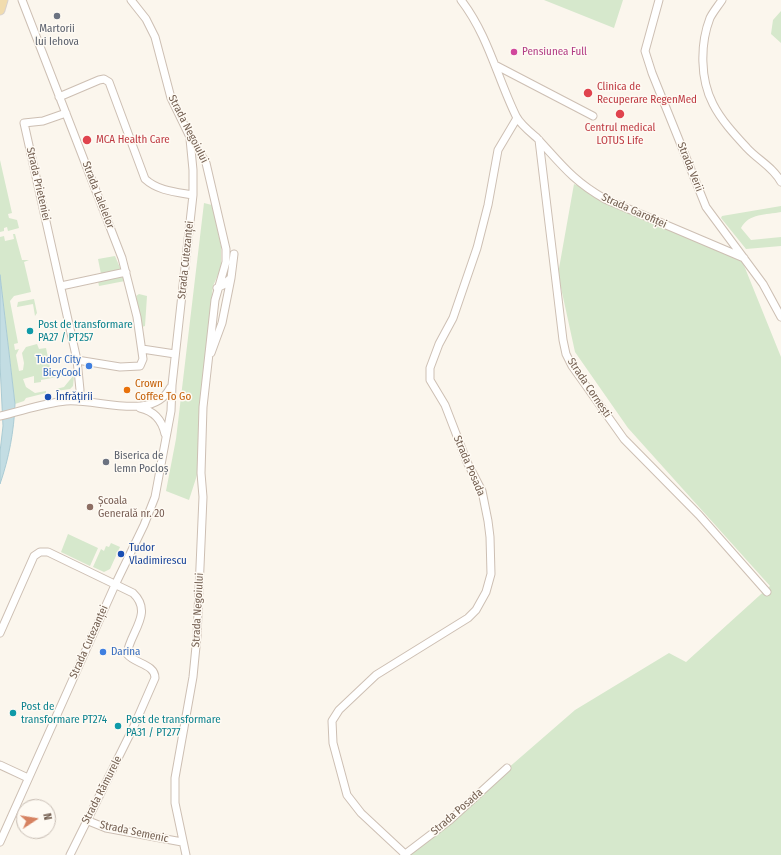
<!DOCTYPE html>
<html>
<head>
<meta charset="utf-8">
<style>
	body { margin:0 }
	#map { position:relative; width:781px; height:855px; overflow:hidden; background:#fbf6ed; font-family:"Fira Sans Condensed",sans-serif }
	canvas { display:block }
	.north { position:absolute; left:16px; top:799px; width:40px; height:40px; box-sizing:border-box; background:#fefaf3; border:1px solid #c7bcb3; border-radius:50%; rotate:78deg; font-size:11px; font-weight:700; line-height:16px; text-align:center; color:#746052 }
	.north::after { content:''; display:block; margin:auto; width:14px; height:18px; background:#d68261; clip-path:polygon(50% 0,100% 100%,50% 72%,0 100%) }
</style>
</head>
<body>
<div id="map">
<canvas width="781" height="855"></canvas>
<div class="north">N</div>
</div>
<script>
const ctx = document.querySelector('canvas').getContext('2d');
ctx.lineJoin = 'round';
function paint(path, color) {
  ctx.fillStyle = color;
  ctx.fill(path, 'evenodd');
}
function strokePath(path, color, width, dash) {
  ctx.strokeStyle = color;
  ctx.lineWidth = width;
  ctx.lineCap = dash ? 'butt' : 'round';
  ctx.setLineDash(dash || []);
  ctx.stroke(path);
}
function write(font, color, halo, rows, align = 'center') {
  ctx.font = font + ' "Fira Sans Condensed",sans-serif';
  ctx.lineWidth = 3;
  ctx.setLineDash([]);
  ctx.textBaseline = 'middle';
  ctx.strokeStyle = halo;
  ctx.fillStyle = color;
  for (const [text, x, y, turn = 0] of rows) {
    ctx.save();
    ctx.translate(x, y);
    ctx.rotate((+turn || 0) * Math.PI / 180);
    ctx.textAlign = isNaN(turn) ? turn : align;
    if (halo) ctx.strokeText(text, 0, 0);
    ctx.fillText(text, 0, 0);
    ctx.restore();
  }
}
paint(new Path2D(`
	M544 0H623L614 28Z
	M781 11V43L771 34 773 20Z
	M0 160 12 213 8 214 9 218 17 220 19 228 8 231 7 227 4 228V231L0 232Z
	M574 184 741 258 781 357V855H408L575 710 669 653 686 662 770 586 628 428 575 352 558 274Z
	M204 203 212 205 221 246V268L213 286 200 400 198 472 189 500 166 491 176 439Z
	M781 206V212C766 215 749 213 741 228L751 240 781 237V246L746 249 721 218 722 216Z
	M13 234H15L22 260H29L24 262 31 292 14 296 10 301 18 343 14 344 15 350 19 349 16 355 19 371 23 370 24 363 22 353 26 347 37 344 39 349 46 348 51 372 61 369 63 376 41 380V382L34 383V376L23 379 26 387 35 393 46 391V393L26 398 24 401 15 404 0 275V237L4 236 5 241 14 239Z
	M115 256 121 270 101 274 98 259Z
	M123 275 125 281 99 286 98 281Z
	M139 294 147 296 145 326 142 327 136 296Z
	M34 299 37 313 35 316 33 304 17 307 18 302Z
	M71 367 74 376 73 386 70 389 56 391V389L64 387 73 376Z
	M68 534 98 548 90 566 61 552Z
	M111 543 120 547 110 569 104 572 93 567 101 549 104 551 106 546 109 547Z`), '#d6e8cc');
const water = new Path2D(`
	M0 275 15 404C14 431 9 458 0 484V452L3 426 0 364Z`);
paint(water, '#c3dde3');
strokePath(water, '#aacbd4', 1);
const minor = new Path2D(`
	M22 0 122 258 137 317 143 359 140 366 120 367 77 360
	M131 0 146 19 155 37 171 98 189 135 206 163 226 249V262L215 300 203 407 201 473 203 497 197 636 193 677 175 778V803L186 855
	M461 0C488 35 497 77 516 116 520 124 530 132 537 138 561 164 573 181 605 199L744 258
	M659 0 645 51 652 73 706 207 763 284 781 317
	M722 0C718 6 713 12 710 18 700 44 700 79 713 104 721 120 735 135 747 148 758 160 773 167 781 182
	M497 66 593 116
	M59 97 99 80 104 79 109 82 145 179C158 191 176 192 193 195
	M66 113 43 121 24 123 77 360 80 390 79 401
	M539 140 563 340 566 354 572 366 624 439 699 515 767 592
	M61 286 126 272
	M217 288 223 285 231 278 234 254
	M142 349 175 354
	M211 353 222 323 231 278
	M140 408C154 411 162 420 165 434
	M0 416C22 411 44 403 66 401 97 398 153 422 170 388
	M0 633 34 556 40 552H48L133 593C154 613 130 632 127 654 135 664 155 664 155 678L134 726 70 855
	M0 765 28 778
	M86 820 106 828 182 842
	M0 842 115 585 144 525 155 497 171 411 172 385 193 195V170L190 139
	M405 854 361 813 347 795 333 743 332 721 339 710 376 675 468 618 476 610 486 592 491 574 490 537 488 521 482 491 467 462 445 405 430 380V368L439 344 453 318 477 248 488 205 498 150 517 118
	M404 855 450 820 507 768`);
const major = new Path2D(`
	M0 10 3 0`);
strokePath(minor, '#cdbfb3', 9);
strokePath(major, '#d8d2cf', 11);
strokePath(minor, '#fff', 7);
strokePath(major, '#f1dcae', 9);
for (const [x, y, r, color] of [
	[57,16,4,"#6b7280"],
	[514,52,4,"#d1479c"],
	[588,93,5,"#e0444e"],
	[620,114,5,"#e0444e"],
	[87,140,5,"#e0444e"],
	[30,331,4,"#0f9aa8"],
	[89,366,4,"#3f7fe0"],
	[127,390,4,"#e8710a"],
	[48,397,4,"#1a4fb4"],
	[106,462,4,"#6b7280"],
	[90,507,4,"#8d6e63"],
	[121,554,4,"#1a4fb4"],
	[103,652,4,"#3f7fe0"],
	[13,713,4,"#0f9aa8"],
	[118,726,4,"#0f9aa8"]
]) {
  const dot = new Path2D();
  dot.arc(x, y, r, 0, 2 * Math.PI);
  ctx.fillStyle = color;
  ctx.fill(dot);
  strokePath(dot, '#fefaf3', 1.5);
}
write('11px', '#5b616d', '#fefaf3', [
	["Martorii",57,29],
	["lui Iehova",57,42],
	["Biserica de",114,456,"left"],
	["lemn Pocloș",114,469,"left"]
]);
write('11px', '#b23c85', '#fefaf3', [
	["Pensiunea Full",522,52]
], 'left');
write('11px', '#be3a42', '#fefaf3', [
	["Clinica de",597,87],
	["Recuperare RegenMed",597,100],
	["Centrul medical",620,128,"center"],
	["LOTUS Life",620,141,"center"],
	["MCA Health Care",96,140]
], 'left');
write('11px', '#746052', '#fefaf3', [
	["Strada Negoiului",188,129,63],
	["Strada Verii",690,167,68],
	["Strada Prieteniei",38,184,77],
	["Strada Lalelelor",98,195,69],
	["Strada Garofiței",634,211,24],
	["Strada Cutezanței",186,260,-84],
	["Strada Cornești",589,388,56],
	["Strada Posada",469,466,67],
	["Strada Negoiului",198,610,-87],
	["Strada Cutezanței",89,642,-66],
	["Strada Rămurele",102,790,-63],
	["Strada Posada",457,812,-41],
	["Strada Semenic",134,832,12]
]);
write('11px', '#0d838f', '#fefaf3', [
	["Post de transformare",38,325],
	["PA27 / PT257",38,338],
	["Post de",21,707],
	["transformare PT274",21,720],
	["Post de transformare",126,720],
	["PA31 / PT277",126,733]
], 'left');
write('11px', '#366cbe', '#fefaf3', [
	["Tudor City",81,360],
	["BicyCool",81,373],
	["Darina",111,652,"left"]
], 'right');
write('11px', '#c56008', '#fefaf3', [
	["Crown",135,384],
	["Coffee To Go",135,397]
], 'left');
write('11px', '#164399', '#fefaf3', [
	["Înfrățirii",56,397],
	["Tudor",129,548],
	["Vladimirescu",129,561]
], 'left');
write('11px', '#785e54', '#fefaf3', [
	["Școala",98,501],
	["Generală nr. 20",98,514]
], 'left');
</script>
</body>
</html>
